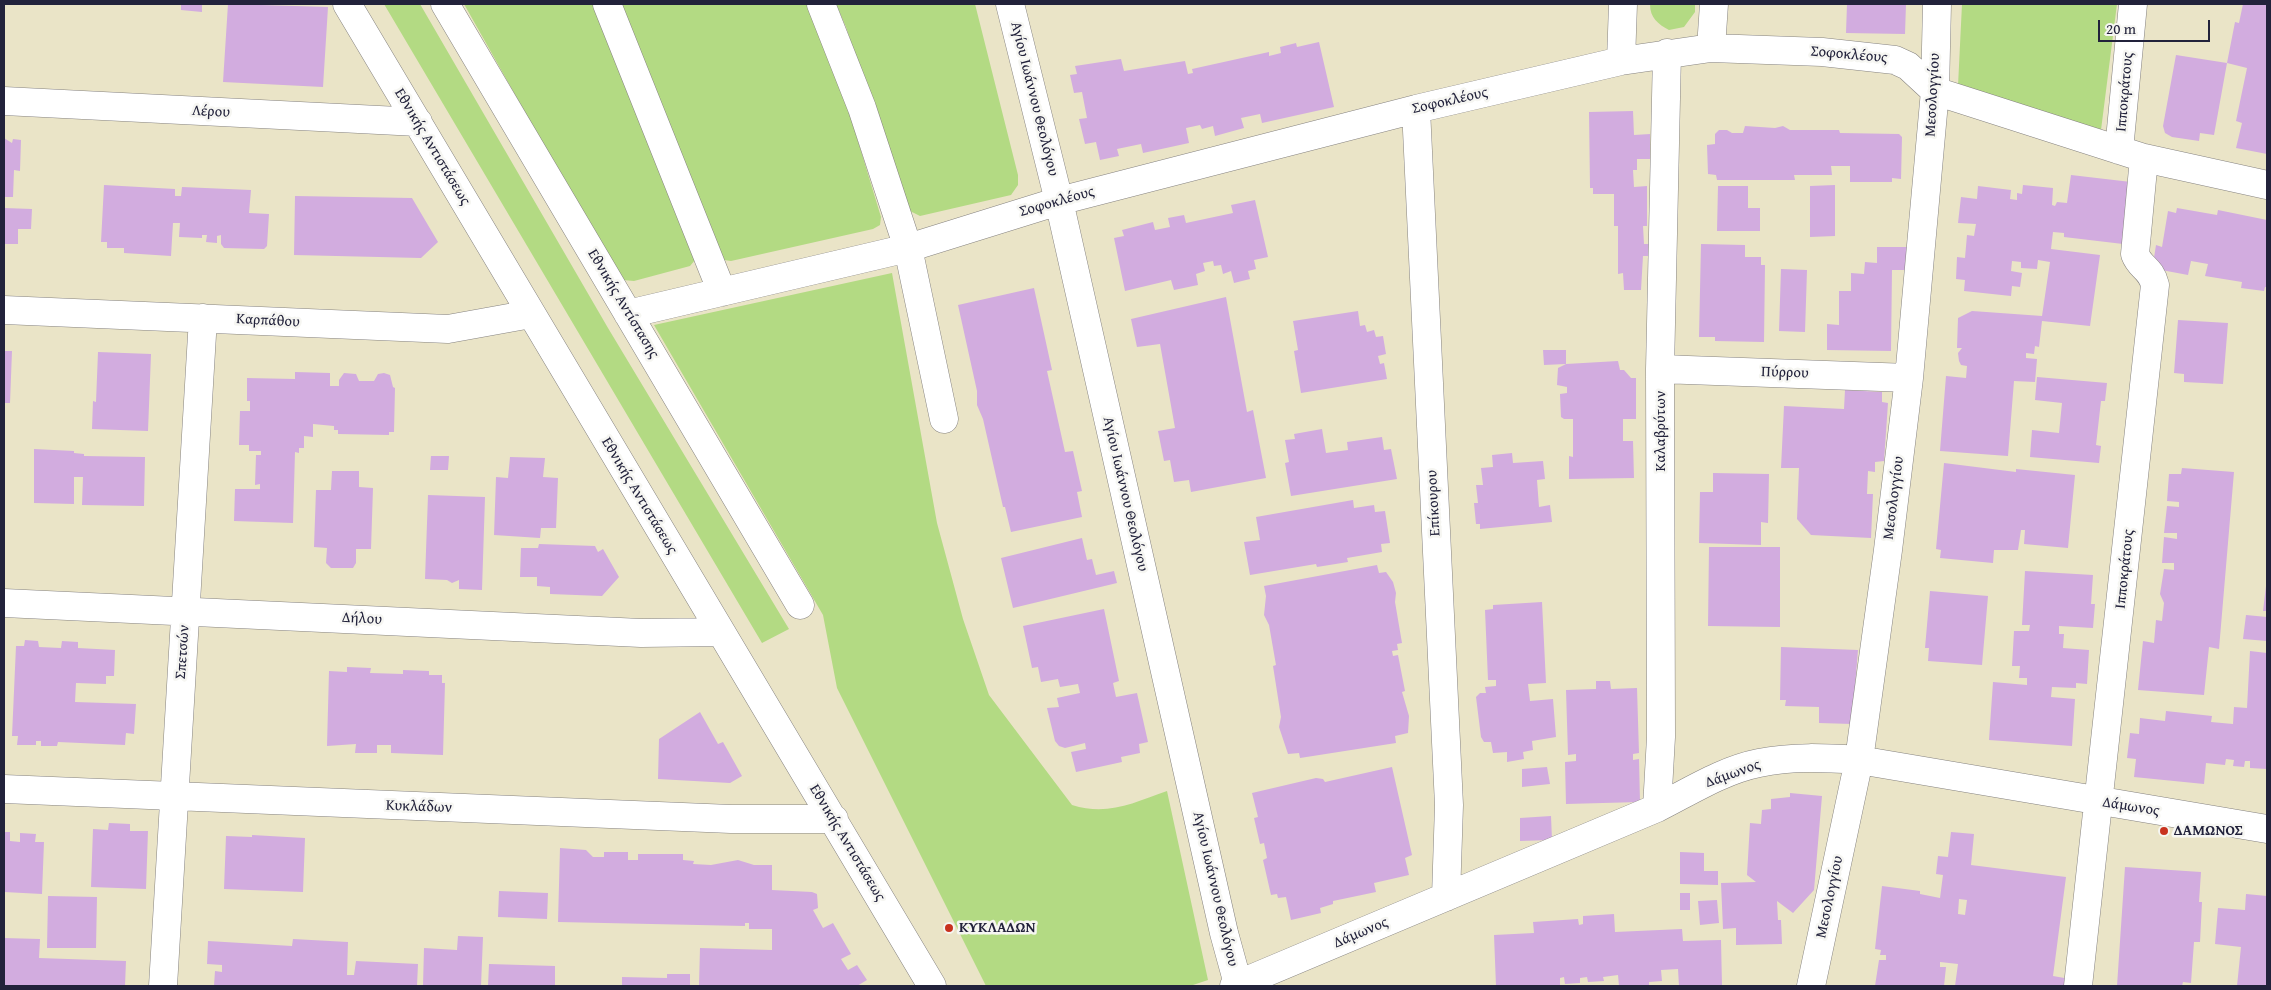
<!DOCTYPE html>
<html>
<head>
<meta charset="utf-8">
<style>
	body { margin:0 }
	#map { position:relative; width:2271px; height:990px; overflow:hidden; background:#eae4c7; font-family:"Gentium Book Plus",serif }
	canvas { display:block }
	.frame { position:absolute; inset:0; border:5px solid #22223b; pointer-events:none }
	.scale { position:absolute; left:2098px; top:20px; width:112px; height:22px; box-sizing:border-box; border:2px solid #22223b; border-top:0; padding-left:6px; font-size:15px; line-height:18px; white-space:nowrap; color:#22223b; -webkit-text-stroke:4px #f6f6f2; paint-order:stroke }
</style>
</head>
<body>
<div id="map">
<canvas width="2271" height="990"></canvas>
<div class="frame"></div>
<div class="scale">20 m</div>
</div>
<script>
const ctx = document.querySelector('canvas').getContext('2d');
ctx.lineJoin = 'round';
function paint(path, color) {
  ctx.fillStyle = color;
  ctx.fill(path, 'evenodd');
}
function strokePath(path, color, width, dash) {
  ctx.strokeStyle = color;
  ctx.lineWidth = width;
  ctx.lineCap = dash ? 'butt' : 'round';
  ctx.setLineDash(dash || []);
  ctx.stroke(path);
}
function write(font, color, halo, rows, align = 'center') {
  ctx.font = font + ' "Gentium Book Plus",serif';
  ctx.lineWidth = 5;
  ctx.setLineDash([]);
  ctx.textBaseline = 'middle';
  ctx.strokeStyle = halo;
  ctx.fillStyle = color;
  for (const [text, x, y, turn = 0] of rows) {
    ctx.save();
    ctx.translate(x, y);
    ctx.rotate((+turn || 0) * Math.PI / 180);
    ctx.textAlign = isNaN(turn) ? turn : align;
    if (halo) ctx.strokeText(text, 0, 0);
    ctx.fillText(text, 0, 0);
    ctx.restore();
  }
}
paint(new Path2D(`
	M384 4H420L608 328 789 629 762 643Z
	M464 4H594L695 260 690 266 634 281 623 280 540 139Z
	M619 4H811L851 118 881 217 880 225 873 229 731 261 724 260Z
	M836 4H975L1018 175V185L1011 195 920 216 910 211 903 199 846 27Z
	M1650 4H1695V12L1684 27 1669 30C1658 24 1650 18 1650 4Z
	M1962 4H2117L2101 130 1958 86Z
	M892 273 937 523 963 619 989 695 1072 805C1108 816 1133 803 1167 791L1208 980 1190 986H986L837 688 823 615 654 325Z`), '#b3da83');
paint(new Path2D(`
	M181 4H202V12L181 10Z
	M228 4 328 7 323 87 223 82Z
	M1847 4H1906L1905 34 1846 33Z
	M2243 4H2267V154L2236 148 2242 123 2236 121 2247 68 2227 63 2235 22 2239 23Z
	M1319 42 1334 107 1262 123 1260 114 1241 118 1244 128 1215 136 1213 126 1202 129 1200 125 1186 128 1189 143 1143 153 1141 144 1117 149 1119 156 1100 160 1096 142 1085 144 1079 119 1087 118 1082 92 1074 93 1070 75 1077 74 1075 66 1121 59 1124 71 1185 61 1188 74 1193 73 1192 69 1269 52V56L1281 53 1280 47 1296 43 1297 47Z
	M2176 55 2227 63 2214 135 2200 133 2199 141 2172 137 2165 133 2163 126Z
	M1633 111 1634 135 1650 134V159H1637V170H1633L1634 187 1647 186V226H1643L1644 244H1649V256H1643L1641 290H1624L1623 273 1618 274V226H1614V194H1593V188H1590L1589 112Z
	M1745 126 1775 128 1783 126 1790 130H1839L1840 133 1899 134 1902 137 1901 179 1892 178V182H1850V166H1831L1832 175H1794L1795 180H1717L1716 175 1708 174 1707 145 1715 144V134L1719 130H1727L1732 133H1743Z
	M4 138 12 143 13 139 21 140 20 171 14 170 13 197H4Z
	M2071 175 2131 182 2123 244 2064 237V233L2053 232 2051 249 2100 255 2090 326 2042 321 2039 347 2035 346 2034 354 2026 353V358L2037 359 2035 382 2014 381 2008 456 1940 451 1946 376 1966 378 1967 366 1961 365 1959 361 1958 353 1962 348H1957L1958 318 1972 311 2042 316 2050 262 2038 260 2037 269 2021 268V262L2012 261 2011 271 2022 273 2020 287 2012 286 2011 296 1964 291 1965 280 1956 279 1957 257 1965 258 1967 235 1974 236 1976 224 1958 223 1961 197 1977 199 1978 186 2011 190 2010 199 2017 200V193L2022 194 2023 185 2053 188 2052 205 2055 206 2057 202 2067 203Z
	M104 185 175 189V196H181L182 187 251 190 249 213 269 214 267 246 264 249 224 248 221 244V235L217 236V243L206 242 207 235H202V238L179 237 180 223H173L171 256 124 253V248H107V242H101Z
	M1835 185V236L1810 237V186Z
	M1718 186H1748V208H1760V231H1717Z
	M295 196 412 198 438 242 421 258 294 255Z
	M1255 200 1268 257 1254 260 1256 269 1248 271 1250 279 1234 283 1231 271 1223 274 1221 265 1214 266 1213 261 1203 263 1205 271 1196 274 1198 285 1174 290 1171 280 1125 291 1114 238 1124 236 1122 230 1153 222 1155 230 1170 227 1168 218 1184 215 1186 223 1233 213 1231 205Z
	M4 208 32 209 31 229H18V244H4Z
	M2177 208 2217 215 2218 210 2267 220V287H2265L2264 291 2241 288 2242 282 2205 276 2208 264 2191 261 2188 275 2156 269 2153 264 2156 245 2162 247 2168 211 2176 213Z
	M1701 244 1745 245V257H1761V265H1765L1764 342 1715 341V337H1699Z
	M1877 247H1907V270H1892L1891 351 1827 350V324L1839 325V291H1851V273L1864 274 1865 262 1877 263Z
	M1781 269 1807 270 1805 332 1779 331Z
	M1034 288 1052 370 1047 371 1065 452 1073 451 1082 491 1077 492 1082 517 1011 532 1005 507H1003L983 419 977 405V391L958 305Z
	M1226 297 1247 412 1253 410 1266 478 1191 492 1189 480 1174 482 1170 460 1164 461 1158 431 1175 428 1160 344 1137 347 1131 319Z
	M1358 311 1360 326 1365 325 1367 332 1374 330 1376 337 1383 336 1386 354 1378 356 1380 364 1384 363 1387 379 1301 393 1294 351 1298 350 1293 321Z
	M2178 320 2228 323 2223 384 2184 382V374L2174 373Z
	M1543 350H1566V364L1544 365Z
	M4 351H12L10 403H4Z
	M98 352 151 354 148 431 92 429 93 401 96 402Z
	M1618 361 1620 370H1624L1631 378H1636V419H1623V441H1633L1634 478 1569 479V456L1573 457V419H1564L1561 417 1560 394 1567 393V387L1557 385 1558 368 1566 364Z
	M295 372 330 373V386H339V380L344 373 356 374 359 381H374L378 374 384 373 390 375 393 387 395 388 394 432H389V435L338 434V430H334V426L313 424V437L304 436V448H299V453L295 452 293 523 234 521 235 489H260V484L255 485 256 455H261V451H249V445H239L240 411H250V401H247V378L295 379Z
	M2037 377 2107 383 2105 401H2101L2096 445 2101 446 2099 463 2030 457 2032 430 2059 433 2062 403 2035 400Z
	M1845 390 1882 392V402L1888 403 1884 461 1875 462V472L1868 471 1867 494H1873L1871 538 1811 535 1797 519 1799 468H1781L1784 406 1844 409Z
	M1322 429 1326 453 1348 450 1347 442 1382 437 1384 450 1391 449 1397 479 1291 496 1285 463 1289 462 1285 440 1295 439 1294 434Z
	M34 449 74 451V453L84 454V456L145 457 144 506 82 505 83 477H74V504L34 503Z
	M1512 453 1513 463 1543 461 1545 479 1537 480 1539 507 1550 505 1552 522 1480 529V524H1476L1474 503H1478L1476 485H1483L1481 468 1493 467 1492 455Z
	M431 456H449L448 470H430Z
	M510 457 545 458 543 477 558 478 556 528H541L540 538 494 535 496 477 508 478Z
	M1944 463 2016 472V469L2075 475 2068 548 2024 544 2025 530H2021L2018 550H1994L1993 563 1940 558 1941 550 1936 549Z
	M2182 468 2234 472 2219 649 2209 647 2204 695 2138 690 2143 641 2154 643 2156 620 2162 621 2164 603 2160 594 2164 569 2174 570V563H2162L2164 537 2177 539V533H2164L2167 506 2179 507V502L2167 501 2169 474H2181Z
	M332 471H359V487L373 488 371 549H356V563L353 568H331L326 563 327 548 314 547 316 490H331Z
	M1713 473 1769 474 1768 523 1761 522V545L1699 543 1700 492H1713Z
	M428 495 485 497 482 590 459 589V580L452 583 447 580 425 579Z
	M1353 500 1354 508 1374 505 1375 512 1385 511 1390 543 1381 544 1382 552 1347 558 1348 562 1317 567 1316 564 1250 575 1244 542 1260 540 1256 517Z
	M1082 538 1087 560 1092 559 1096 575 1114 571 1117 583 1013 608 1001 558Z
	M539 544 595 546 598 552 603 549 619 577 602 596 550 594V587L537 586V577H520L521 548H538Z
	M1709 547H1780V627L1708 626Z
	M1377 565 1379 573 1386 572 1393 582 1396 593 1395 602 1402 643 1397 644 1398 650 1392 651 1393 656 1398 655 1405 691 1402 692 1409 716 1408 733 1395 736 1396 743 1300 758 1299 753 1288 754 1279 727 1281 717 1273 666 1276 665 1269 625 1264 615 1266 596 1264 586Z
	M2025 571 2093 575 2091 604H2095L2093 628 2059 626V634H2064L2063 648 2089 650 2087 684 2076 683V688L2052 687 2051 697 2075 699 2072 746 1989 740 1993 682 2027 685V678H2019L2020 666H2012L2014 631H2029L2030 625H2022Z
	M2266 586H2267V611H2263Z
	M1930 591 1988 596 1982 665 1928 661 1929 648H1925Z
	M1542 602 1546 683 1528 684 1530 701 1553 699 1556 737 1532 741 1533 750 1523 752 1524 759 1507 762V752L1493 753 1491 742H1484L1481 737 1476 697 1480 693H1486L1485 687 1496 686V680H1488L1485 610 1493 609V605Z
	M1104 609 1119 681 1113 683 1116 697 1137 693 1148 742 1139 744 1140 753 1121 757 1122 762 1076 772 1071 752 1086 749 1085 743 1065 748 1059 746 1055 741 1047 708 1059 707 1057 698 1080 693 1078 684 1060 687 1058 679 1041 682 1038 667 1032 668 1023 626Z
	M2246 615 2267 617V641L2243 639Z
	M25 640 38 641 39 647 61 648 62 641 78 642V648L115 650 114 676H106V684L76 683 75 702 136 704 134 734 126 733 125 745 58 742 57 746H41V741H36V745H17L18 736H12L16 646H24Z
	M1781 647 1858 650 1852 724 1819 723V707L1785 706 1786 700H1780Z
	M2250 651 2267 653V769L2250 768V761H2245L2244 767 2233 766 2234 760 2226 759 2225 765 2206 763 2204 784 2134 777 2136 759 2127 758 2130 733 2139 734 2140 718 2165 721 2166 711 2212 716 2211 722 2233 724 2234 707 2247 708Z
	M347 667 371 668 370 673 403 674V670L429 671V675H442V683H445L443 755 391 753V745H377V753H355L356 744 327 746 329 671 347 672Z
	M1596 681H1610L1611 689 1637 688 1639 753 1633 754V760L1639 759 1640 802 1566 804 1565 762 1576 761V754L1568 755 1566 690 1596 689Z
	M700 712 718 744 723 742 742 776 730 783 658 779 659 739Z
	M1392 767 1412 855 1405 858 1409 875 1374 883 1376 892 1333 901V904L1320 908 1321 913 1291 920 1286 897 1278 898 1277 894 1271 895 1263 860 1267 858 1264 843 1260 844 1254 818 1258 817 1252 793 1316 778 1323 779 1325 782Z
	M1547 767 1550 784 1522 787V769Z
	M1790 793 1822 796 1814 890 1793 913 1777 901 1778 920H1781L1782 944 1736 945V928L1723 929 1721 883 1756 882 1747 875 1750 823 1761 824 1762 810 1771 809V799L1790 797Z
	M1551 816 1552 840 1520 841V818Z
	M109 823 130 824V831H148L146 889 91 887 93 829 108 830Z
	M4 832H10V841L20 842V833L36 834 35 842H44L42 894 4 892Z
	M1951 832 1974 834 1971 865 2066 877 2053 976 2070 979 2069 986H1955L1958 964 1940 962V967H1946L1944 986H1875L1879 960H1886V955H1880L1881 950 1875 949 1882 886 1920 891V894L1940 898 1943 875 1936 874 1938 856 1948 857ZM1959 899 1967 900 1965 915 1958 914Z
	M252 835 305 838 303 892 224 889 226 836 252 837Z
	M560 848 586 850 593 857H604V852H628V860H638V854H683V860L694 861 693 864 711 865 738 860 754 865H772V890L812 892 817 894 818 908 813 910 823 928 833 923 851 954 841 959 848 970 857 965 867 980 857 986H699L700 948 772 950V929H749V923H745V926L558 922Z
	M1680 852 1704 853V871H1718V885L1680 884Z
	M2125 867 2201 872 2199 902H2202L2200 942H2194L2191 983 2183 982 2182 986H2117Z
	M499 891 548 893 547 919 498 917Z
	M1680 893H1690V910H1680Z
	M2246 894 2267 896V986H2237L2241 947 2215 944 2218 908 2245 910Z
	M48 896 97 897 96 948H47Z
	M1717 900 1719 923 1700 925 1698 901Z
	M1614 914 1615 932 1682 929 1683 941 1721 940 1722 986H1679L1678 969 1661 970 1662 981 1649 982V986H1619L1618 975 1603 977 1604 981 1588 982 1587 977 1580 978V983L1565 984 1564 977 1560 978V986H1496L1494 935 1534 933 1533 922 1578 919 1579 925 1583 924V916Z
	M458 936 483 937 481 986H423L424 948 457 950Z
	M4 938 40 939 39 958 126 961 125 986H4Z
	M293 939 348 942 347 975H354L356 961 418 964 417 986H214L215 971 222 972V965L207 964 208 941 292 946Z
	M489 964 555 966V986H488Z
	M667 974H690V986H622V977L667 978Z`), '#d2acdf');
const minor = new Path2D(`
	M347 4 932 986
	M445 4 800 605
	M607 4 722 292
	M821 4 862 108 908 248 944 419
	M1010 4 1059 201 1224 933 1238 984
	M1711 48 1714 4
	M1621 61 1623 4
	M4 101 418 122
	M1416 109 1449 805 1446 897
	M2119 150 2133 4
	M4 310 448 329 531 314
	M628 314 908 248 1059 201 1416 109 1621 61 1711 48 1822 52 1895 60 1908 66 1935 91 2144 158 2267 185
	M1660 369 1909 378
	M4 603 641 633 719 632
	M4 789 731 819H834
	M1657 808 1661 737 1660 369 1667 53
	M163 986 203 318
	M1234 986 1657 808C1689 792 1723 770 1759 763 1792 756 1826 758 1859 760L2267 829
	M1811 986 1859 760 1888 550 1909 378 1935 91 1937 4
	M2078 986 2155 285C2151 268 2140 268 2135 254L2144 158`);
strokePath(minor, '#868381', 29);
strokePath(minor, '#fff', 28);
for (const [x, y, r, color] of [
	[2164,831,5,"#c8321e"],
	[949,928,5,"#c8321e"]
]) {
  const dot = new Path2D();
  dot.arc(x, y, r, 0, 2 * Math.PI);
  ctx.fillStyle = color;
  ctx.fill(dot);
  strokePath(dot, '#f6f6f2', 2);
}
write('15px', '#22223b', '#f6f6f2', [
	["Σοφοκλέους",1849,55,5],
	["Ιπποκράτους",2125,92,-85],
	["Μεσολογγίου",1933,95,-87],
	["Αγίου Ιωάννου Θεολόγου",1034,99,76],
	["Σοφοκλέους",1450,101,-13],
	["Λέρου",211,112,3],
	["Εθνικής Αντιστάσεως",432,147,59],
	["Σοφοκλέους",1057,202,-16],
	["Εθνικής Αντίστασης",623,304,59],
	["Καρπάθου",268,321,3],
	["Πύρρου",1785,373,2],
	["Καλαβρύτων",1661,431,-90],
	["Αγίου Ιωάννου Θεολόγου",1125,494,77],
	["Εθνικής Αντιστάσεως",639,496,59],
	["Μεσολογγίου",1894,498,-83],
	["Επίκουρου",1434,503,-93],
	["Ιπποκράτους",2125,569,-84],
	["Δήλου",362,619,3],
	["Σπετσών",183,652,-86],
	["Δάμωνος",1733,774,-20],
	["Κυκλάδων",419,807,2],
	["Δάμωνος",2131,807,9],
	["Εθνικής Αντιστάσεως",847,843,59],
	["Αγίου Ιωάννου Θεολόγου",1215,889,77],
	["Μεσολογγίου",1830,897,-78],
	["Δάμωνος",1361,933,-23]
]);
write('bold 15px', '#22223b', '#f6f6f2', [
	["ΔΑΜΩΝΟΣ",2174,831],
	["ΚΥΚΛΑΔΩΝ",959,928]
], 'left');
</script>
</body>
</html>
